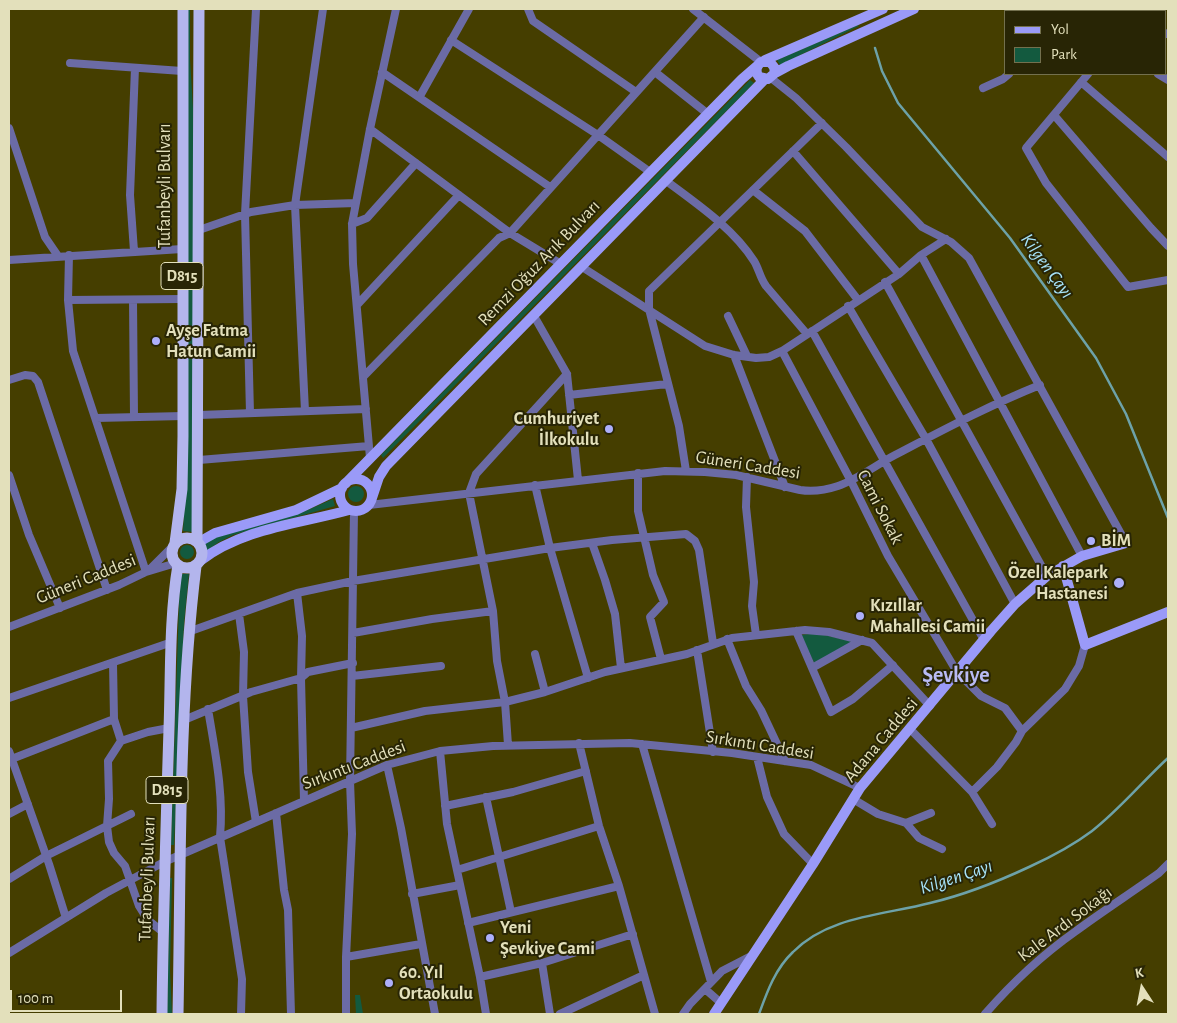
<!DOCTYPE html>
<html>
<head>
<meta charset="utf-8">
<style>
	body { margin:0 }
	#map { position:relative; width:1177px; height:1023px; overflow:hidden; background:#453e00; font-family:"Alegreya Sans",sans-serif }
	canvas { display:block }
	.frame { position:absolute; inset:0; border:10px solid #e3e0bb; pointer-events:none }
	.legend { position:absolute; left:1004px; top:10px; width:162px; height:65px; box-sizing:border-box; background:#282505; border:1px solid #73704e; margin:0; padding:6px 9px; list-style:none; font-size:15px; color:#e3e0bb }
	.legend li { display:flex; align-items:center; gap:10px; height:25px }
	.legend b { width:25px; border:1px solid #73704e }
	.north { position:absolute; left:1117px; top:963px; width:50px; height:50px; -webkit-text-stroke:4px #282505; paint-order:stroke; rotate:349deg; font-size:14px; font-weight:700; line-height:20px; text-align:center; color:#e3e0bb }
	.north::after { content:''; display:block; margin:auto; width:18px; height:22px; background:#e3e0bb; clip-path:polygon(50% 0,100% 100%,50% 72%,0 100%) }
	.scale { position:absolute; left:10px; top:990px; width:112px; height:22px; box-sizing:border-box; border:2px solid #e3e0bb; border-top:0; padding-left:6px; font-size:15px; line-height:18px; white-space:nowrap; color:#e3e0bb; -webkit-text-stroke:4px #282505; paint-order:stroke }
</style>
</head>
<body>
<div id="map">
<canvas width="1177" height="1023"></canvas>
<div class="frame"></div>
<ul class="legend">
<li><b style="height:6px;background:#9a9af8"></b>Yol</li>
<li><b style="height:14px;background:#135a3f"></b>Park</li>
</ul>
<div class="north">K</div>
<div class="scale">100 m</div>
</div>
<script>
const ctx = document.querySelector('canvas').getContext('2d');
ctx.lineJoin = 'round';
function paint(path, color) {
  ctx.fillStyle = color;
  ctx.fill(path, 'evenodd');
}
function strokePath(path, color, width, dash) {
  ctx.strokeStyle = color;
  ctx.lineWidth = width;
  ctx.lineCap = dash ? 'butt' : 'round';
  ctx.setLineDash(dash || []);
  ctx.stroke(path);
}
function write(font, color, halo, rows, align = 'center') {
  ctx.font = font + ' "Alegreya Sans",sans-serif';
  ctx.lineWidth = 4;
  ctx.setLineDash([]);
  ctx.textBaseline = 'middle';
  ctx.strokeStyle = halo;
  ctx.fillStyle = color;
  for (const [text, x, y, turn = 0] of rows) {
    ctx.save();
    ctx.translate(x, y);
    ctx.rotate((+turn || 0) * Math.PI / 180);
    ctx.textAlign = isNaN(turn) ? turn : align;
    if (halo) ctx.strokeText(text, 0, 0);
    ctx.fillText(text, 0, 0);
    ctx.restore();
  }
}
paint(new Path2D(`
	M188 9H190V59L193 108V532L183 531 188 446Z
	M858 25 859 26 780 65 777 60Z
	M750 80 754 83 383 458 381 455Z
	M348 494a8 8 0 1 1 16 0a8 8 0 1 1-16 0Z
	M333 499 335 506 233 535 219 542 205 552 203 541 303 512Z
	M180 552a7 7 0 1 1 14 0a7 7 0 1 1-14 0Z
	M180 574H189L184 623 174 845H171Z
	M816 633 854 642 814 663 801 635Z
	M170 878H172L170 970 172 1014H167Z
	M355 995H360L363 1014H356Z`), '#135a3f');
strokePath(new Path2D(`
	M875 48 882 71 898 103 1010 238 1096 358 1126 414 1168 518
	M759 1014C767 992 775 969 793 952 828 916 884 915 930 903 964 895 997 882 1029 867 1051 857 1072 846 1092 831 1119 810 1142 782 1168 758`), '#6da2a8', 2.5);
strokePath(new Path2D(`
	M528 9 533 21 636 92
	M693 9 761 62
	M1056 9 1060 11
	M1166 34 1168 33
	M451 40 598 135 650 172
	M70 63 182 71
	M382 72 550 187
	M655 72 708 114
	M1088 74 1026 148 1046 183 1128 287 1168 280
	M1158 74 1168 80
	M771 78 796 98 846 147 922 227 951 242 969 258 1126 543
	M1081 82 1168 157
	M983 88 1003 79 1009 74
	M420 96 469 9
	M1054 115 1151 228 1168 246
	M9 128 45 237 58 256
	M370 129 510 233 561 264
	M793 151 899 274
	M665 180C697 204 733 228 754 261 759 269 760 278 766 286L807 334
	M753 190 805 231 858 300
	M352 224 367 218 416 163
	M199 230 251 212 295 205 356 203
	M134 251 130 195 135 68
	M69 255 68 300 73 351 146 572
	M921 255 1082 556
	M9 260 182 249
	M582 267 705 346 734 355 756 358 769 357 782 351 899 274 921 255 946 239
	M885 282 1047 576
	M68 300 182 299
	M133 300 134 417
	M357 305 459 195
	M848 306 926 439 1015 604
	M534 316 567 374 578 480
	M728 316 747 356
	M812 331 984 640
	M782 351 851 481 888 556 957 672 981 696 1005 708 1022 731
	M734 355 785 487
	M364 376 499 238 510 233 704 17
	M9 380 25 375 33 376 38 382 107 590
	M569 395 667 384
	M305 411 295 205 323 9
	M250 413 245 214 256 9
	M199 415 366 409
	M96 418 183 416
	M370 458 353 264 352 224 370 129 396 9
	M199 460 369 446
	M686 471 679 426 649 309V291L822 123
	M638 473V511L653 575 664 602 650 617 661 659
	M9 475 29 535 60 608
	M747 477 746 507 754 582 752 606 756 635
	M535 485 550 548 588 678
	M369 505 665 471 705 472 736 475 800 490C812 492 826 490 838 486 858 479 876 465 895 455 943 430 990 405 1040 385
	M592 543 605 580 615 614 621 668
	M148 571 173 546
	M297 593 302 636 301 678 304 801
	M239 614 244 652 243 696 248 772 256 822
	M9 627 119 585 146 572 176 563
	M796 631 831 712 853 699 893 665
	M188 632 297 593 353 581 550 548 612 540 686 534 695 541 699 550 713 643
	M353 633 432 619 493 611
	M727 639 746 686 761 710 785 761
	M697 650 713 752
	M535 654 545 692
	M113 663 114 719 121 741 108 761 109 799 107 826 109 842 114 853 125 866 139 906 144 914 149 921 163 932
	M812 668 862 640
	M352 676 441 666
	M9 698 172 642
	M208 709C215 752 224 794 220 837L242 979 241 1014
	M184 720 251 692 301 678 308 672 353 663
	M351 728 425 711 505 702 545 692 605 672 687 654 732 638 805 630 829 632 872 643 930 706
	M910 729 972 792 992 824
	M121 741 148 732 169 728
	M579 743 599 826 619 886 655 1014
	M642 744 711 982
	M508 745 505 702 497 661 493 611 469 493 476 474 567 374
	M9 751 49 864 66 918
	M440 751 447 824 480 977 486 1014
	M757 757 767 797 784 834 813 864
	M9 760 114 719
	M387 765 401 828 435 1014
	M972 792 997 767 1016 742 1022 731 1065 689 1079 666 1085 645
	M486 797 511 912
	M853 799 878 814 906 823 931 813
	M445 806 513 792 586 771
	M276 813 284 890 288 910 291 1014
	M9 814 28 804
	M906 823 919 838 942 849
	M457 870 599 826
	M9 879 46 856 131 814
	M412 894 460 885
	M468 923 619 886
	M9 953 106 893 164 862 387 765 440 751 493 746 630 743 732 753 811 765 860 788
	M346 957 421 944
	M542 963 550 1014
	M480 977 542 963 633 934
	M705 989 721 1003
	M346 1014V957L352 834 350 781 354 511
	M560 1014 644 975
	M683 1014 690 1004 722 971 751 956
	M985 1014C1012 983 1042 955 1076 931 1103 911 1131 893 1159 873L1168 864`), '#6b6ba5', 8);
strokePath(new Path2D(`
	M765 60 883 9
	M775 73 774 67 770 62H761C756 66 755 72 759 77L768 79 775 73 788 66 914 9
	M340 495a16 16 0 1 1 32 0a16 16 0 1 1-32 0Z
	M345 484 742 79 757 66
	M371 501 379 477 386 466 765 79
	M199 542 215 533 296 510 342 488
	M200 561C243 528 299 524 349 510
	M1063 566 1085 645 1168 612
	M714 1014 813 864 860 788 991 631 1015 604 1047 576 1082 556 1126 543`), '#9a9af8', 10);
strokePath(new Path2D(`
	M172 553a15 15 0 1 1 30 0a15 15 0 1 1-30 0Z
	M197 541 199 9
	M175 543 182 489 183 436V9
	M162 1014C163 919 166 824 169 729 171 675 169 619 178 565
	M178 1014C181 865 178 714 196 566`), '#b3b5ed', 11);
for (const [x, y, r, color] of [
	[156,341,5,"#adaffb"],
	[609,429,5,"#adaffb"],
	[1091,541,5,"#adaffb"],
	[1119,583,6,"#adaffb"],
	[860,616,5,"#adaffb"],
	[490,938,5,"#adaffb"],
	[389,983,5,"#adaffb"]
]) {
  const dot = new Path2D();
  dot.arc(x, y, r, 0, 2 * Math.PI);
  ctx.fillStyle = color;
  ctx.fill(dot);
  strokePath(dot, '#282505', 2);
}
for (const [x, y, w] of [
	[182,276,42],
	[167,790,42]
]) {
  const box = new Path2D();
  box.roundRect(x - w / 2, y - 13.5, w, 27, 4);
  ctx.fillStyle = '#282505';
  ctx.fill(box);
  strokePath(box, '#e3e0bb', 1);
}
write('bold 16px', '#e3e0bb', null, [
	["D815",182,276],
	["D815",167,790]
]);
write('18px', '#e3e0bb', '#282505', [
	["Tufanbeyli Bulvarı",165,186,-90],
	["Remzi Oğuz Arık Bulvarı",539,263,-46],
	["Güneri Caddesi",748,465,9],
	["Cami Sokak",880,507,63],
	["Güneri Caddesi",86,579,-22],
	["Adana Caddesi",881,740,-50],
	["Sırkıntı Caddesi",760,745,9],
	["Sırkıntı Caddesi",354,765,-21],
	["Tufanbeyli Bulvarı",147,879,-88],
	["Kale Ardı Sokağı",1065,924,-37]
]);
write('bold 18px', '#e3e0bb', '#282505', [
	["Ayşe Fatma",166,331],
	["Hatun Camii",166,352],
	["Cumhuriyet",599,419,"right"],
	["İlkokulu",599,440,"right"],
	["BİM",1101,541],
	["Özel Kalepark",1108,573,"right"],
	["Hastanesi",1108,594,"right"],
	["Kızıllar",870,606],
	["Mahallesi Camii",870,627],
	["Yeni",500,928],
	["Şevkiye Cami",500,949],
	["60. Yıl",399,973],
	["Ortaokulu",399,994]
], 'left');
write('italic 19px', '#a7e3f9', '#282505', [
	["Kilgen Çayı",1047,266,54],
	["Kilgen Çayı",956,877,-18]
]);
write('bold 22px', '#b9bbf4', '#282505', [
	["Şevkiye",956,675]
]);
</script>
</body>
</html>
